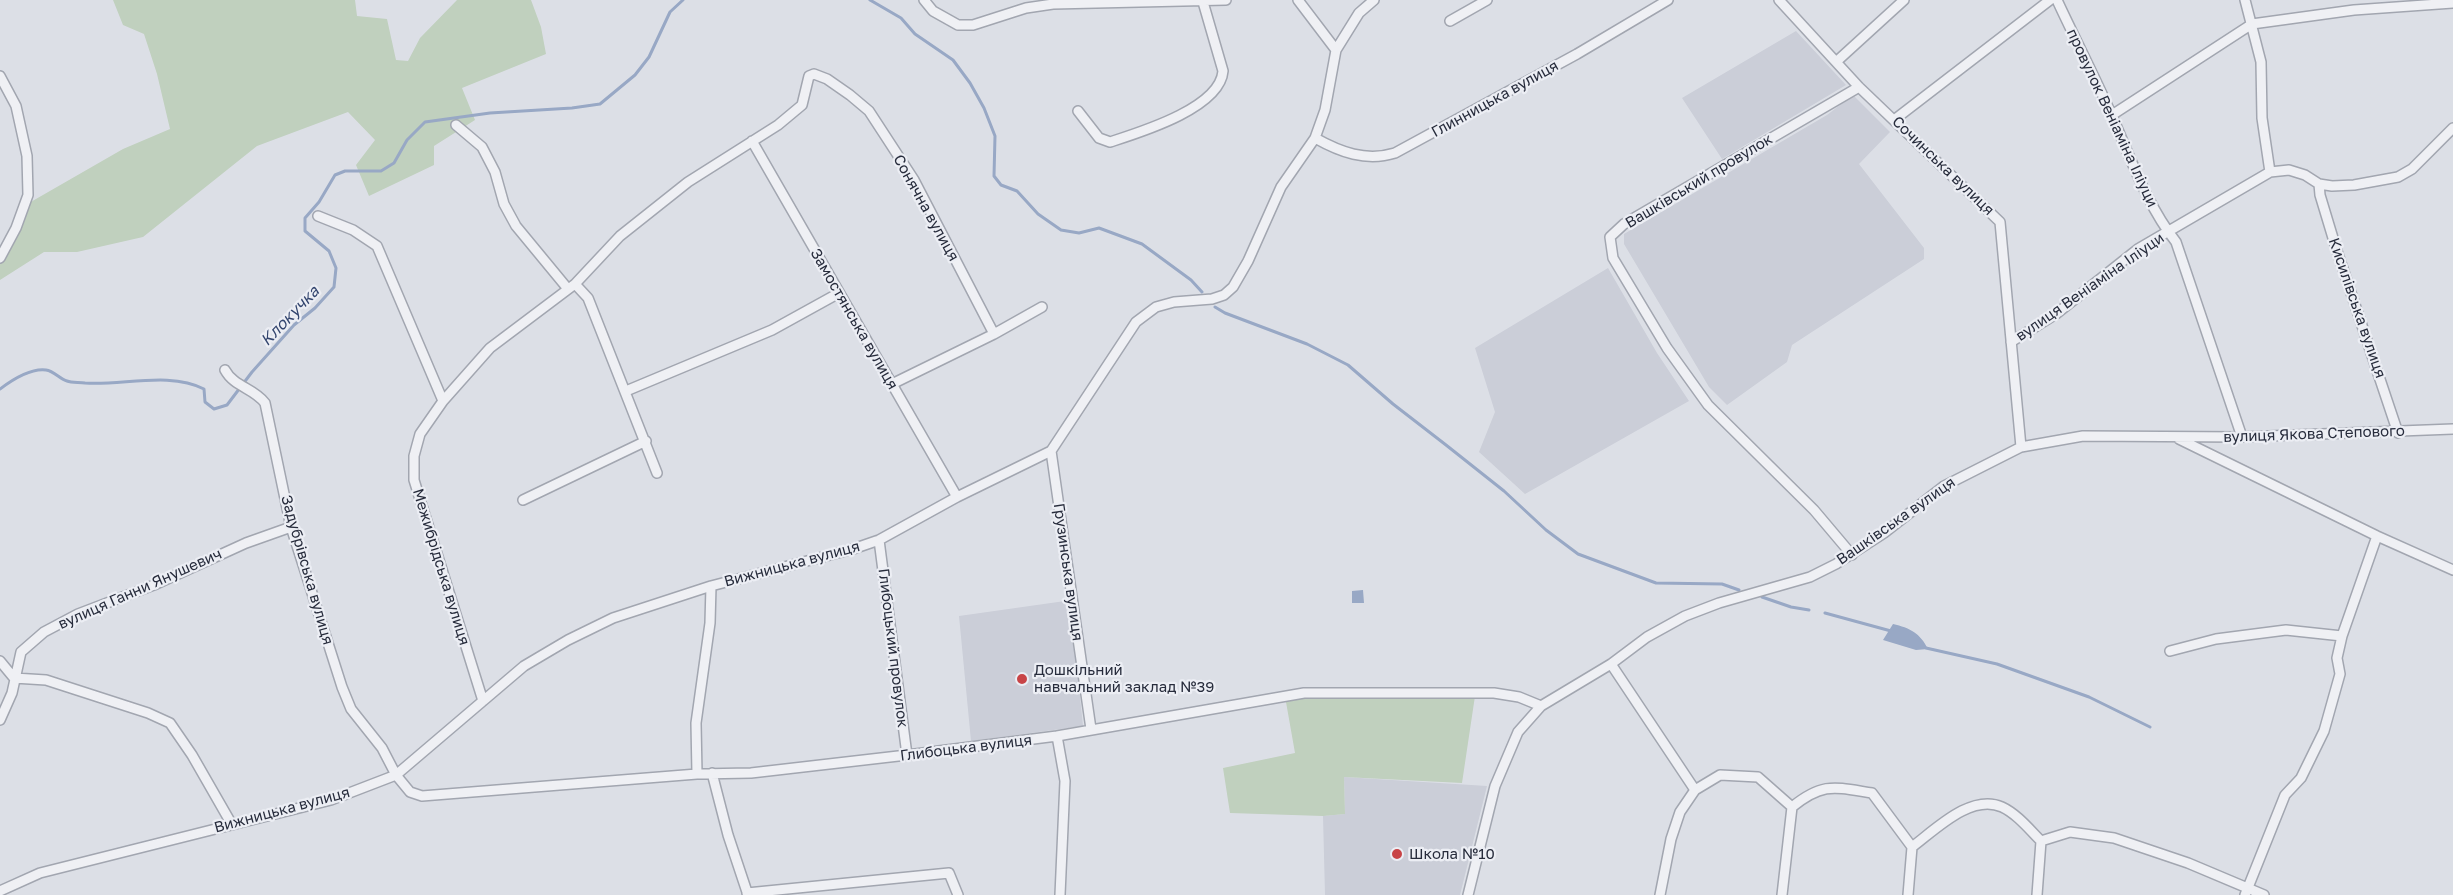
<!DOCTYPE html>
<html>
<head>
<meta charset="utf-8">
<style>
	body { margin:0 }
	canvas { display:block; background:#dcdfe6 }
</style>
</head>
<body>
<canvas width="2453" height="895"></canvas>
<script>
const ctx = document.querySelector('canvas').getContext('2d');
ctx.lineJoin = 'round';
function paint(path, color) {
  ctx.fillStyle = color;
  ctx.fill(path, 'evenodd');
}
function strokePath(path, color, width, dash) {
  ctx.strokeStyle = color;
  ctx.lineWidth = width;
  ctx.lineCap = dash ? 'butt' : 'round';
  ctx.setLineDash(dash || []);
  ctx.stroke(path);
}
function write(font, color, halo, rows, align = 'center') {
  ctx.font = font + ' "Golos Text",sans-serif';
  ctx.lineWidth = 4.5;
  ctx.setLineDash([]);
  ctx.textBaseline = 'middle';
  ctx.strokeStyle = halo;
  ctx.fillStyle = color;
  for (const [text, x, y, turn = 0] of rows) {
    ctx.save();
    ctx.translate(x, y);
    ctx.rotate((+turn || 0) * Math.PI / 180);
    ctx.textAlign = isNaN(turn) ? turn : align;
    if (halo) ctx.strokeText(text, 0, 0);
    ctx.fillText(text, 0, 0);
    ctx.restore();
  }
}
paint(new Path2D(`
	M1796 31 1846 85 1722 159 1682 98Z
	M1853 95 1890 132 1859 164 1924 248V259L1792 345 1787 362 1727 405 1709 387 1624 244V234L1827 115Z
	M1608 268 1657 353 1689 401 1525 494 1479 452 1495 412 1475 348Z
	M1065 601 1077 667 1083 726 971 741 959 616Z
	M1344 777 1487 786 1460 895H1325L1323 816 1345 814Z`), '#cbced8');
paint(new Path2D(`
	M113 0H355L357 16 387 19 396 60 408 61 420 38 457 0H531L541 27 546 54 462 88 475 120 434 146V165L369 196 356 165 375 140 348 112 257 146 143 237 77 252H44L0 280V258L29 203 123 149 170 129 157 74 144 34 123 25Z
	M1359 695 1475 696 1462 783 1344 777 1345 814 1323 816 1230 813 1223 768 1295 753 1286 702 1305 698Z`), '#c0d0be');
paint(new Path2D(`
	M1363 590 1364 603H1352V591Z
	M1893 624C1910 628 1920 633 1928 649L1916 650 1883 640Z`), '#98a8c5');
strokePath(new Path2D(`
	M870 0 901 18 915 34 953 60 970 83 984 108 995 136 994 176 1001 185 1017 191 1038 214 1061 230 1079 233 1099 228 1142 244 1191 280 1202 292
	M1215 307 1225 313 1307 344 1348 365 1393 404 1446 445 1504 491 1546 530 1578 554 1656 583 1722 584 1739 590
	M0 389C12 380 31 368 46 370 54 371 60 379 67 381 72 383 79 382 85 383 121 386 170 371 204 389L205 402 214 409 227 405 252 372 294 325 315 308 334 287 336 268 329 251 305 231V218L319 202 335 175 345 171H381L394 163 407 140 425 122 490 113 572 108 600 104 635 75 649 57 670 12 683 0
	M1762 597 1791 607 1809 610
	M1825 613 1891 631
	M1926 648 1997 664 2089 697 2150 727`), '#98a8c5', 3);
const street = new Path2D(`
	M924 0 933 11 958 25H973L1026 8 1053 4 1226 0
	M1298 0 1336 50
	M1779 0 1859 87 2000 222 2021 447
	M2057 0C2075 39 2095 77 2112 116 2131 159 2147 205 2176 242L2242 437
	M2245 0 2261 62 2262 118 2270 172
	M1450 21 1487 0
	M1836 62 1904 0
	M0 76 16 106 27 156 28 195 16 228 0 258
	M1078 111 1099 138 1110 142C1141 132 1220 108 1223 71L1203 2
	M2112 115 2252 24 2354 10 2453 3
	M1894 120 2050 0
	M456 125 482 147 495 172 504 204 516 226 568 289
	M1315 138C1340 152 1366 162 1395 153L1577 54 1668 0
	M752 141 957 497
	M2319 184 2320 195 2336 248 2398 433
	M318 216 353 230 377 246 443 401
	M575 284 588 298 657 473
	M994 334 1042 307
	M2011 342 2056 314 2138 249 2270 172 2289 170 2305 175 2319 184 2332 186 2354 185 2398 177 2412 169 2453 128
	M225 370C234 387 254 388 265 403L291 527 342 687 351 709 382 748 396 775 410 792 422 796 697 774 751 773 907 755 1057 736 1304 693H1494L1519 697 1541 706
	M626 391 772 330 839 293
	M2179 439 2377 536 2453 570
	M1051 451 1091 729
	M523 500 646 441
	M879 540 907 755
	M1852 555 1814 510 1708 405 1667 348 1613 258 1610 237 1624 224 1859 87
	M2170 651 2216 639 2286 630 2342 636
	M0 661 14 678
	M1611 664 1695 790
	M14 678 46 680 148 713 170 723 192 755 231 823
	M483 701 414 480V456L420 434 443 401 490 348 575 284 620 236 688 182 778 125 802 105 809 76 814 74 827 79 850 95 869 111 914 180 994 334 892 384
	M0 720 12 693 21 652 44 632 78 614 154 585 246 543 291 527
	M1057 736 1065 781 1060 895
	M712 773 728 835 748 895
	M697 774 696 723 710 623 711 586
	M0 891 40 873 331 800 396 775 524 666 568 640 613 618 711 586 853 549 879 540 957 497 1051 451 1136 322 1156 307 1174 302 1212 299 1224 295 1233 287 1248 261 1281 187 1315 138 1325 110 1336 50 1359 13 1374 0
	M747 893 949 873 958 895
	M1468 895 1495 786 1518 732 1541 706 1611 664 1647 637 1685 616 1719 603 1810 577 1836 564 1884 533 1944 486 2021 447 2083 436 2242 437 2453 429
	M1660 895 1671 839 1680 812 1695 790 1720 775 1758 777 1792 807
	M1782 895 1792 807C1823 782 1834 787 1872 793L1912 847
	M1908 895 1912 847C1935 830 1971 793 2002 807 2017 814 2029 829 2041 841
	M2037 895 2041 841 2070 832 2114 838 2188 863 2264 895
	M2245 895 2285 795 2301 778 2324 731 2340 674 2337 658 2342 636 2377 536`);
strokePath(street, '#a2a6b0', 12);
strokePath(street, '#eff0f4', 9);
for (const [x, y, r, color] of [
	[1022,679,6,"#c84447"],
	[1397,854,6,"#c84447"]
]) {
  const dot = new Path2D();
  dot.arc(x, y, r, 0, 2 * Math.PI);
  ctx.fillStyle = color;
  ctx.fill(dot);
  strokePath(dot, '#eceef4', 2);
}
write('15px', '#272c3c', '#eceef4', [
	["Глинницька вулиця",1495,99,-29],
	["провулок Веніаміна Іліуци",2112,118,65],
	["Сочинська вулиця",1943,166,44],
	["Вашківський провулок",1699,181,-31],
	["Сонячна вулиця",926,208,61],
	["вулиця Веніаміна Іліуци",2090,287,-35],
	["Кисилівська вулиця",2357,308,71],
	["Замостянська вулиця",854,319,60],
	["вулиця Якова Степового",2314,434,-2],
	["Вашківська вулиця",1896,521,-35],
	["Вижницька вулиця",792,564,-15],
	["Межибрідська вулиця",441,567,73],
	["Задубрівська вулиця",307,570,74],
	["Грузинська вулиця",1068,572,82],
	["вулиця Ганни Янушевич",140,589,-24],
	["Глибоцький провулок",893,648,83],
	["Глибоцька вулиця",966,748,-7],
	["Вижницька вулиця",282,810,-15]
]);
write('15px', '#272c3c', '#eceef4', [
	["Дошкільний",1034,670],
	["навчальний заклад №39",1034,687],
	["Школа №10",1409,854]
], 'left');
write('italic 16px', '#33456e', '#eceef4', [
	["Клокучка",290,316,-46]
]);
</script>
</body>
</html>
